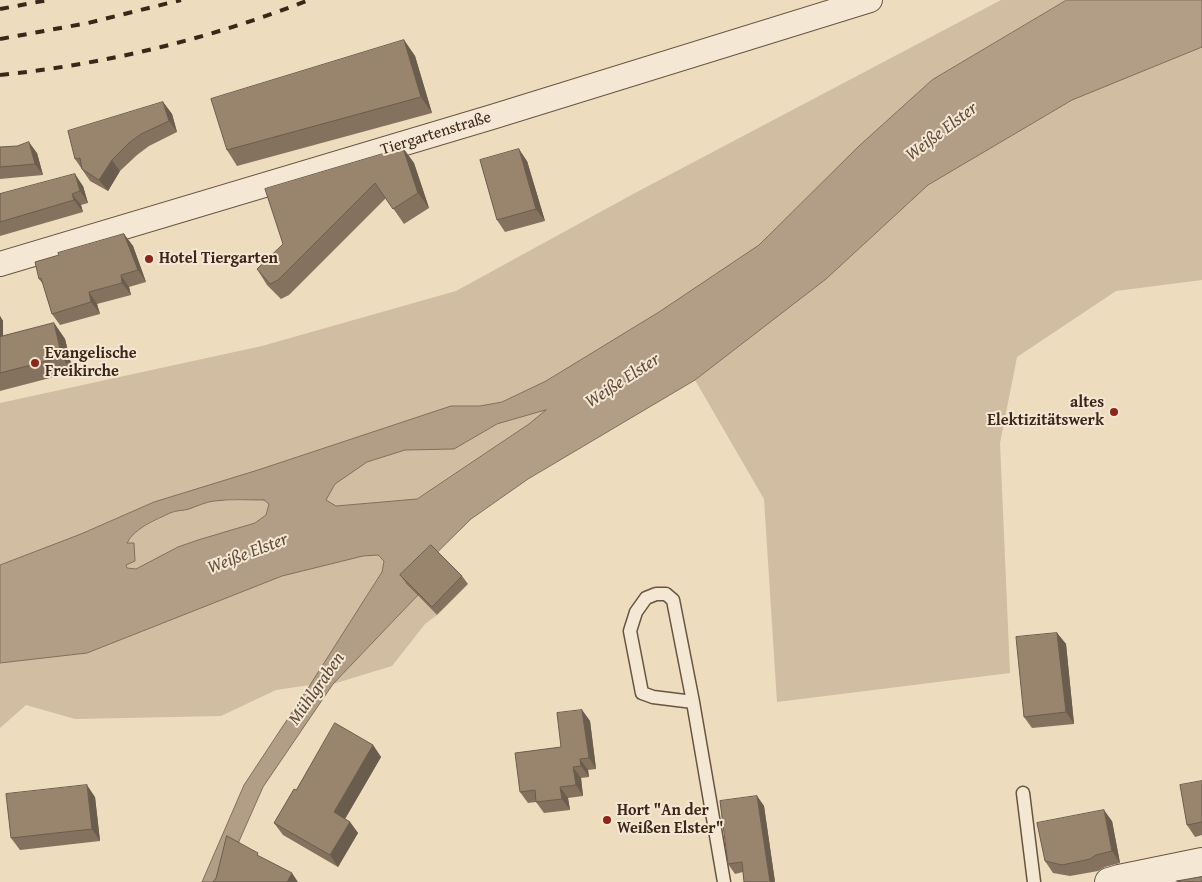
<!DOCTYPE html>
<html>
<head>
<meta charset="utf-8">
<style>
	body { margin:0 }
	canvas { display:block; background:#eedcbe }
</style>
</head>
<body>
<canvas width="1202" height="882"></canvas>
<script>
const ctx = document.querySelector('canvas').getContext('2d');
ctx.lineJoin = 'round';
function paint(path, color) {
  ctx.fillStyle = color;
  ctx.fill(path, 'evenodd');
}
function strokePath(path, color, width, dash) {
  ctx.strokeStyle = color;
  ctx.lineWidth = width;
  ctx.lineCap = dash ? 'butt' : 'round';
  ctx.setLineDash(dash || []);
  ctx.stroke(path);
}
function write(font, color, halo, rows, align = 'center') {
  ctx.font = font + ' "Gentium Book Plus",serif';
  ctx.lineWidth = 4;
  ctx.setLineDash([]);
  ctx.textBaseline = 'middle';
  ctx.strokeStyle = halo;
  ctx.fillStyle = color;
  for (const [text, x, y, turn = 0] of rows) {
    ctx.save();
    ctx.translate(x, y);
    ctx.rotate((+turn || 0) * Math.PI / 180);
    ctx.textAlign = isNaN(turn) ? turn : align;
    if (halo) ctx.strokeText(text, 0, 0);
    ctx.fillText(text, 0, 0);
    ctx.restore();
  }
}
paint(new Path2D(`
	M1001 0H1067L932 80 859 146 759 245 659 312 546 381 502 402 480 406H451L258 470 154 502 81 534 0 565V403L262 346 456 291 635 193Z
	M1202 47V280L1116 291 1017 357 1000 443 1010 673 777 702 764 499 695 380 826 279 928 185 1072 100Z
	M548 409 529 424 416 499 336 506 326 500 335 484 367 462 405 450 454 449 497 424Z
	M265 500 269 504 266 515 255 523 198 540 178 547 136 569 126 568V565L135 561 127 543 134 532 170 513 213 501Z
	M378 555 384 561 382 572 310 685 276 690 221 716 75 719 26 705 0 728V663L87 653 282 576 363 556Z
	M418 595 437 615 425 624 392 666 333 684Z`), '#d0bda2');
const water = new Path2D(`
	M1067 0H1202V47L1072 100 928 185 826 279 695 380 528 479 471 519 406 583 418 595 333 684 263 787 221 882H202L244 785 310 685 382 572 384 561 378 555 363 556 282 576 87 653 0 663V565L81 534 154 502 258 470 451 406H480L502 402 546 381 659 312 759 245 859 146 932 80ZM546 410 529 424 417 499 336 506 326 500 335 484 367 462 405 450 454 449 497 424ZM264 500 269 504 266 515 255 523 198 540 178 547 136 569 127 568 126 565 135 561 134 543H127C134 528 156 520 170 513 176 510 183 511 189 509 197 506 206 502 214 501 230 499 248 500 264 500Z`);
paint(water, '#b29e86');
strokePath(water, '#836e5a', 1);
const service = new Path2D(`
	M693 702 653 697 642 693 630 631 636 612 646 598 656 594H666L673 600 693 702 724 882
	M1023 793 1034 882`);
const minor = new Path2D(`
	M0 264 492 117 870 0`);
const tertiary = new Path2D(`
	M1109 882 1119 879 1202 862`);
strokePath(service, '#695442', 15);
strokePath(minor, '#695442', 26);
strokePath(tertiary, '#695442', 30);
strokePath(service, '#f4e8d5', 12);
strokePath(minor, '#f4e8d5', 24);
strokePath(tertiary, '#f4e8d5', 28);
strokePath(new Path2D(`
	M0 9 48 0
	M0 39 88 23 181 0
	M0 75C107 64 209 39 309 0`), '#3d2618', 4, [9, 9]);
paint(new Path2D(`
	M404 40 415 56 432 113 237 166 227 150Z
	M163 102 172 114 177 132 149 146 137 155 120 171 108 191 90 181 75 159Z
	M0 147 37 153 43 175 0 179Z
	M403 148 414 163 429 208 404 224 386 198 289 295 281 299 267 285 257 269Z
	M527 161 545 221 505 232 497 220Z
	M83 186 88 203 81 205 83 212 0 236V194Z
	M124 234 133 246 146 282 129 287 131 295 97 304 100 314 60 325 52 314 43 284 39 279 59 255Z
	M0 316 3 321V336L54 323 65 339 73 372 0 391Z
	M400 575 462 576 468 584 437 615 406 583Z
	M1057 633 1066 644 1074 724 1032 728 1024 717Z
	M582 710 590 721 596 769 588 770 589 777 581 778 583 796 568 798 570 810 544 813 536 802 528 803 520 792 561 747Z
	M373 745 381 757 345 819 350 822 358 833 338 867 283 835 274 823 296 790Z
	M1202 781V835L1195 837 1187 825Z
	M757 796 764 806 775 882H744L743 872 735 874 728 864Z
	M95 797 100 841 20 850 11 838Z
	M1112 821 1120 863 1105 867 1098 871 1070 876 1053 873 1045 861Z`), '#84725f');
paint(new Path2D(`
	M404 40 415 56 432 113 421 97Z
	M163 102 172 114 177 132 169 121Z
	M29 142 37 153 43 175 35 164Z
	M403 148 414 163 429 208 418 193Z
	M519 149 527 161 545 221 536 209Z
	M112 160 120 171 108 191 99 180Z
	M75 174 83 186 88 203 80 191Z
	M72 194 81 205 83 212 74 200Z
	M124 234 133 246 146 282 138 270Z
	M121 275 129 287 131 295 122 283Z
	M89 292 97 304 100 314 91 302Z
	M0 316 3 321V354L0 349Z
	M54 323 65 339 73 372 62 357Z
	M1057 633 1066 644 1074 724 1066 712Z
	M582 710 590 721 596 769 589 758Z
	M373 745 381 757 342 824 334 812Z
	M580 759 588 770 589 777 581 766Z
	M573 767 581 778 583 796 576 785Z
	M87 785 95 797 100 841 92 829Z
	M560 787 568 798 570 810 562 799Z
	M757 796 764 806 775 882H770Z
	M1104 810 1112 821 1120 863 1112 851Z
	M350 822 358 833 338 867 330 855Z
	M292 873 298 882H287Z`), '#6b5d4d');
const building = new Path2D(`
	M404 40 421 97 227 150 211 99Z
	M163 102 169 121 141 134 129 143 112 160 99 180 82 169 80 158 75 159 68 131Z
	M29 142 35 164 0 167V147L17 146Z
	M403 148 418 193 393 209 375 183 278 280 270 284 257 269 283 244 265 189Z
	M519 149 536 209 497 220 480 160Z
	M75 174 80 191 72 194 74 200 0 222V194Z
	M124 234 138 270 121 275 122 283 89 292 91 302 52 314 41 278 39 279 35 262 59 255 58 253Z
	M54 323 62 357 0 373V337Z
	M431 545 462 576 432 607 400 575Z
	M1057 633 1066 712 1024 717 1016 637Z
	M582 710 589 758 580 759 581 766 573 767 576 785 560 787 562 799 536 802 535 790 520 792 515 753 561 747 557 713Z
	M335 723 373 745 334 812 350 822 330 855 274 823 294 789 296 790Z
	M1202 781V822L1187 825 1180 785Z
	M87 785 92 829 11 838 6 794Z
	M757 796 770 882H744L742 862 728 864 720 801Z
	M1104 810 1112 851 1096 855 1090 859 1062 865 1045 861 1037 823Z
	M227 836 258 853 257 855 292 873 287 882H213L216 878Z
	M1202 877V882L1177 881Z`);
paint(building, '#99856e');
strokePath(building, '#6b5d4d', 1);
for (const [x, y, r, color] of [
	[149,259,5,"#8f2418"],
	[35,363,5,"#8f2418"],
	[1114,412,5,"#8f2418"],
	[607,820,5,"#8f2418"]
]) {
  const dot = new Path2D();
  dot.arc(x, y, r, 0, 2 * Math.PI);
  ctx.fillStyle = color;
  ctx.fill(dot);
  strokePath(dot, '#f4e8d5', 2);
}
write('16px', '#3d2618', '#f4e8d5', [
	["Tiergartenstraße",436,134,-17]
]);
write('bold 16px', '#3d2618', '#f4e8d5', [
	["Hotel Tiergarten",159,259],
	["Evangelische",45,354],
	["Freikirche",45,372],
	["altes",1104,403,"right"],
	["Elektizitätswerk",1104,421,"right"],
	["Hort \"An der",617,811],
	["Weißen Elster\"",617,829]
], 'left');
write('italic 18px', '#604a39', '#f4e8d5', [
	["Weiße Elster",942,132,-37],
	["Weiße Elster",623,381,-33],
	["Weiße Elster",248,554,-21],
	["Mühlgraben",317,689,-55]
]);
</script>
</body>
</html>
